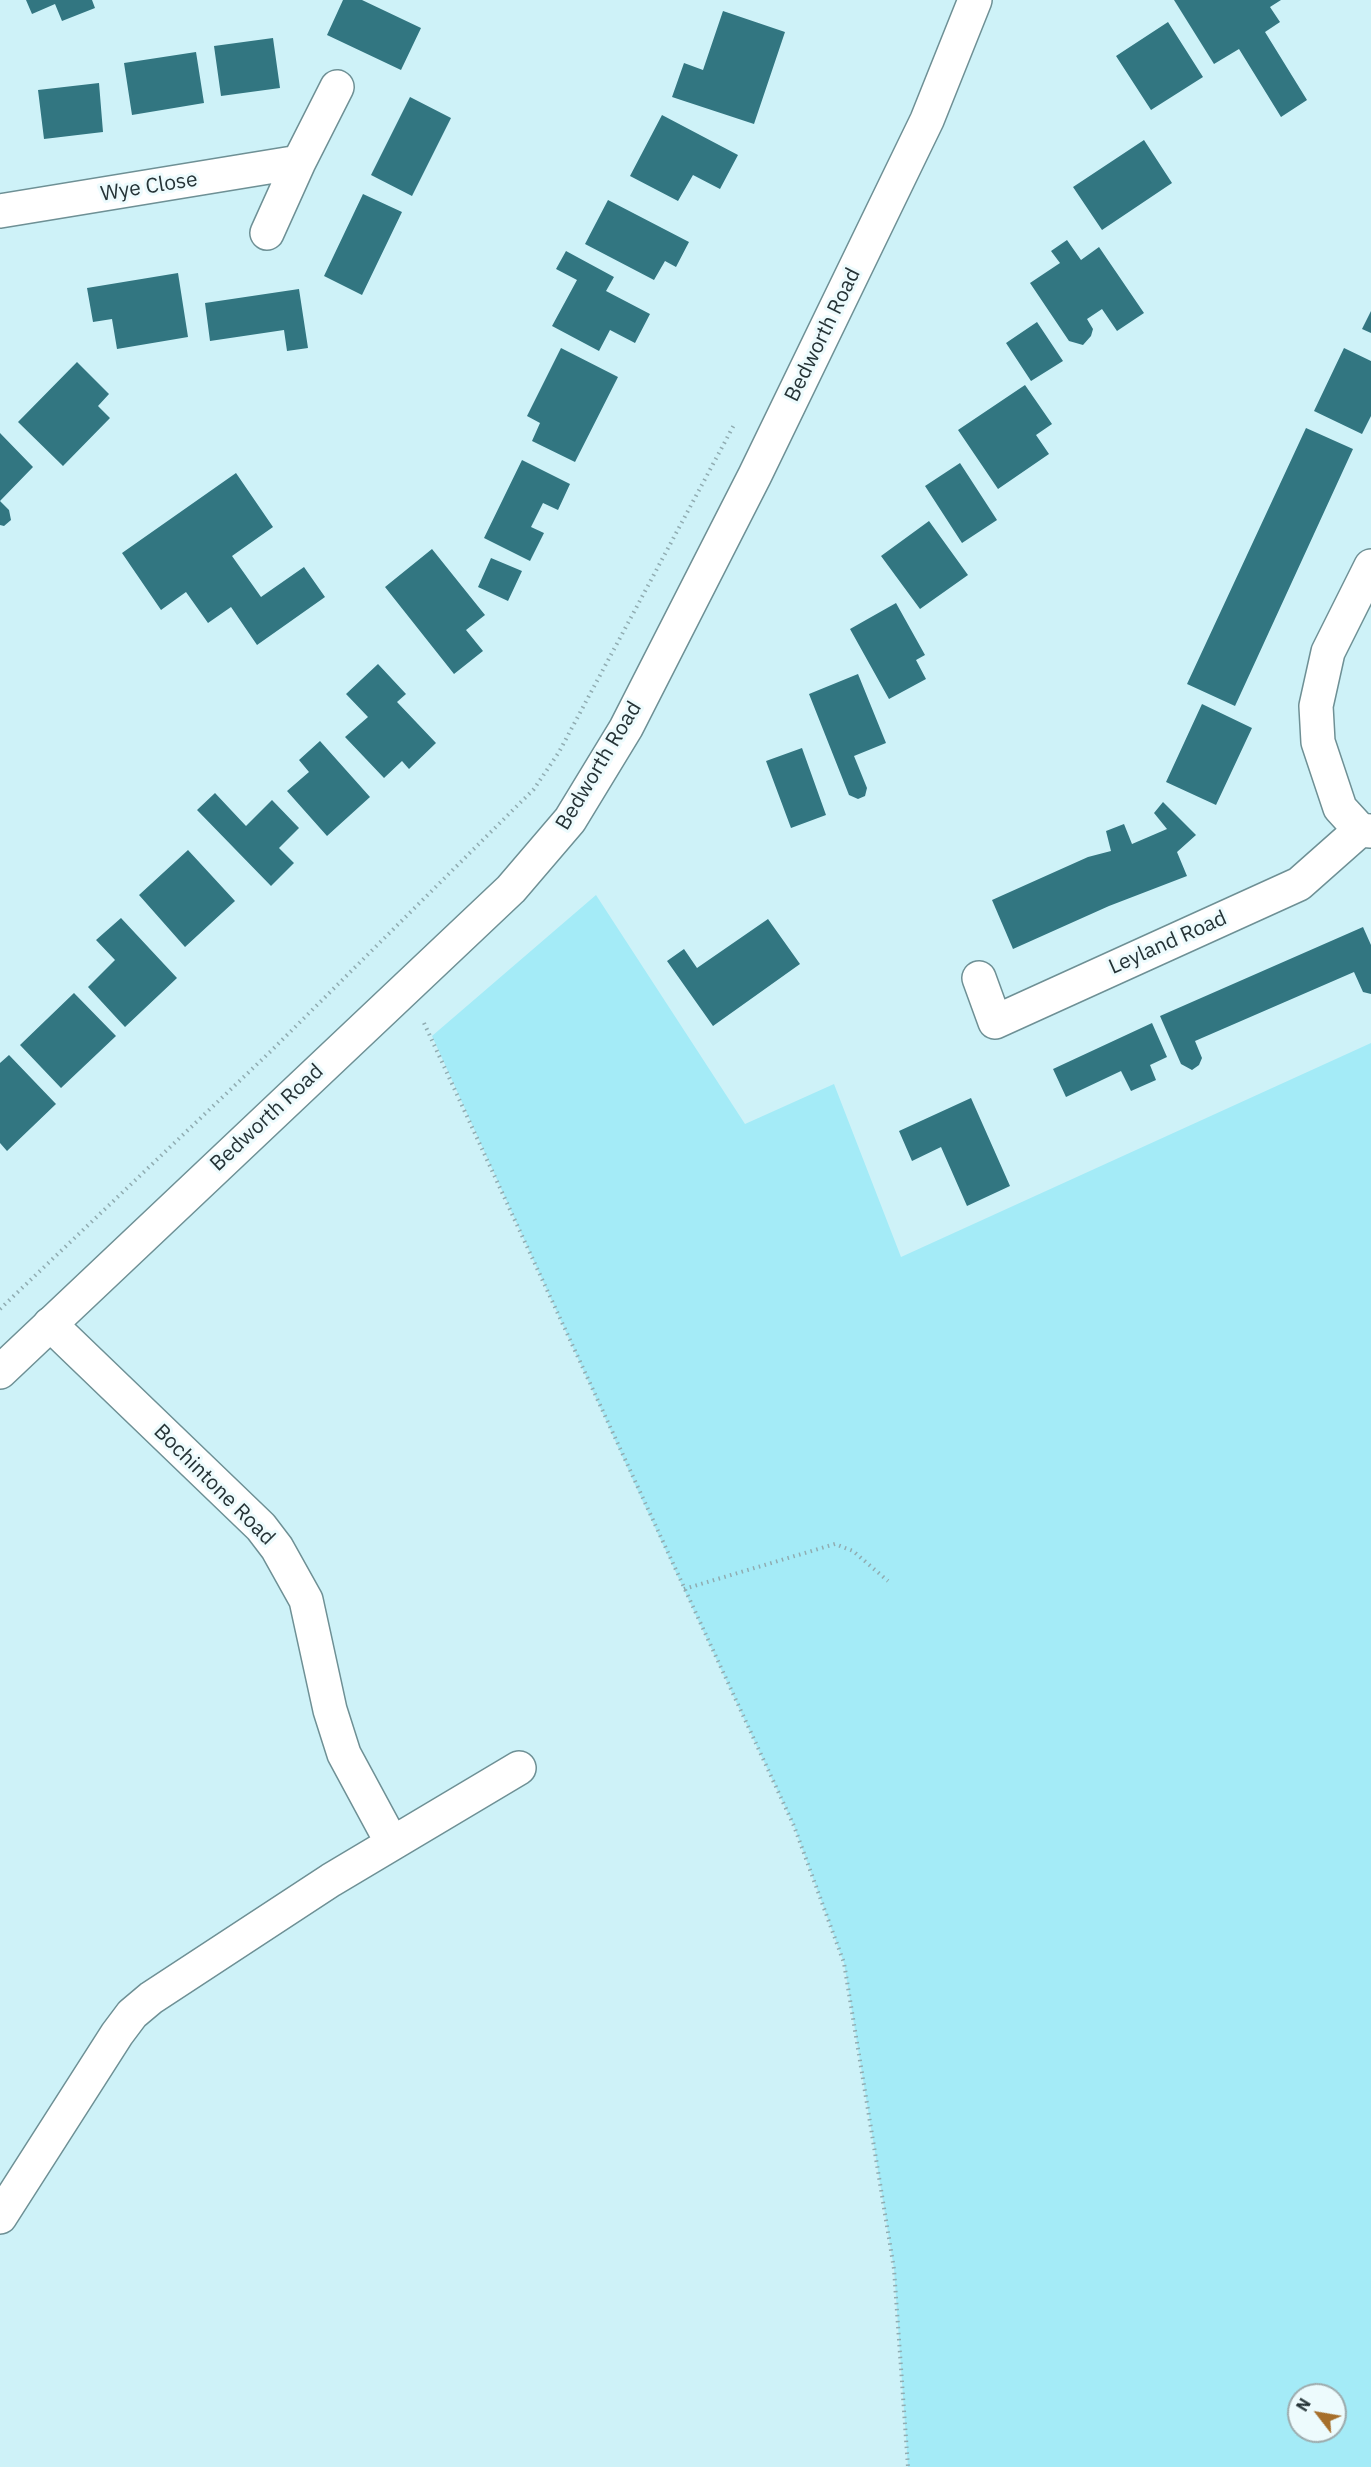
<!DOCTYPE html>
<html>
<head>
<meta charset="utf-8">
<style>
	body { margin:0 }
	#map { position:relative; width:1371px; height:2467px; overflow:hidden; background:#cef2f8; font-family:"IBM Plex Sans",sans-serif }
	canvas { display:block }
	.north { position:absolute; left:1287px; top:2383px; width:60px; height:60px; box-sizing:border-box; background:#edfbfd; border:2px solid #9dabad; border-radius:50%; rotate:301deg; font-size:16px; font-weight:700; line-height:24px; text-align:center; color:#253336 }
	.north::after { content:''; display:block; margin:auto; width:21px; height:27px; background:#a66f2b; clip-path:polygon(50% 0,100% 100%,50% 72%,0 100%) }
</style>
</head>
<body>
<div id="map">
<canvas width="1371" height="2467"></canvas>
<div class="north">N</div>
</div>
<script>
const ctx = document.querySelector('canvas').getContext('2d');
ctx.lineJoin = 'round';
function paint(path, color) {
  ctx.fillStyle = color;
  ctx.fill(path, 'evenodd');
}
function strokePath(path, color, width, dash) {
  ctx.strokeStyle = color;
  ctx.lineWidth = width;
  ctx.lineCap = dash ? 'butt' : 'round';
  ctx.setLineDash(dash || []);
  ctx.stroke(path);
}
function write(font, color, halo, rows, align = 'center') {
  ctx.font = font + ' "IBM Plex Sans",sans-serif';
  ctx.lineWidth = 6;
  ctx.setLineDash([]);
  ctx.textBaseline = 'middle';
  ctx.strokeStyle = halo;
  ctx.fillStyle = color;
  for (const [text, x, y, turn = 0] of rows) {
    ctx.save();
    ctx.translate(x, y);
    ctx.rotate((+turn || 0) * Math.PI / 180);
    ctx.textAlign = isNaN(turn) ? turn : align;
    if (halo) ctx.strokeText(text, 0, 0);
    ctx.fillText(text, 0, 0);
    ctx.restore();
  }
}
paint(new Path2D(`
	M596 895 745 1124 834 1084 901 1257 1371 1043V2467H908L894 2269 844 1963 794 1826 638 1491 432 1036ZM1299 2395H1335V2431H1299Z`), '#a4ebf7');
paint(new Path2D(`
	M26 0H92L95 8 62 21 55 4 32 14Z
	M343 0H362L421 28 401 70 327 35Z
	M1174 0H1281L1270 7 1280 22 1265 32 1307 100 1281 117 1239 49 1214 64Z
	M723 11 785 32 754 124 672 97 684 63 703 70Z
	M1168 22 1203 77 1151 110 1116 56Z
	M273 38 280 88 221 96 214 46Z
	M196 52 204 103 132 115 124 63Z
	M99 83 103 132 44 139 38 90Z
	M410 97 451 118 412 196 371 175Z
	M662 115 738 155 720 189 693 175 678 201 630 176Z
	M1144 140 1172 183 1102 230 1073 187Z
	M363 194 402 212 362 295 324 276Z
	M608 200 689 242 676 267 665 261 654 280 585 244Z
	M1067 240 1081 260 1099 247 1144 313 1117 331 1102 309 1087 319 1093 329 1091 336 1083 345 1069 341 1030 283 1060 263 1051 251Z
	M566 251 614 277 606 291 650 314 635 343 610 330 599 351 552 326 577 280 556 269Z
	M178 273 188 337 117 349 112 319 93 322 87 288Z
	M299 289 308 348 287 351 284 330 210 341 205 303Z
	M1371 311V333L1362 329Z
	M1037 322 1063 361 1031 381 1006 343Z
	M561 348 618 377 575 462 532 441 540 423 527 416Z
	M1344 348 1371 361V416L1362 434 1314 411Z
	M77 362 109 394 98 406 110 418 63 466 18 422Z
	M1025 385 1052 424 1036 435 1049 454 998 489 958 430Z
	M1306 428 1353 449 1235 706 1187 684Z
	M0 433 33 467 0 501Z
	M522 460 570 484 558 510 543 503 531 527 544 533 530 561 484 538Z
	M960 463 997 520 962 543 925 486Z
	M236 473 273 527 232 556 261 597 304 567 325 597 257 645 231 607 208 623 186 592 161 610 122 553Z
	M0 501 9 510 11 520 4 526 0 525Z
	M929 521 968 575 920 609 881 556Z
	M432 549 485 615 466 630 483 651 454 674 385 587Z
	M491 558 522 571 508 601 478 587Z
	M896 603 925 655 916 660 926 679 889 699 850 629Z
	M378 664 406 694 397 702 436 743 409 769 402 761 384 778 345 737 368 717 346 694Z
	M858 674 886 743 854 756 867 788 865 796 858 799 849 795 809 694Z
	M1202 704 1252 728 1216 805 1166 782Z
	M320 741 370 797 327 836 287 791 309 772 299 760Z
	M802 748 826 815 791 828 766 761Z
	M215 793 246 826 272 800 299 828 279 848 294 863 271 886 197 810Z
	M1163 802 1196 835 1177 852 1187 876 1109 906 1013 949 992 900 1088 857 1111 851 1106 831 1124 824 1132 844 1167 829 1154 813Z
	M188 850 235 901 185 947 139 895Z
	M121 918 177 978 125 1027 88 987 115 960 96 940Z
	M768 919 800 964 713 1026 667 961 684 949 697 968Z
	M1363 927 1371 945V994L1363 992 1354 972 1195 1041 1202 1058 1199 1065 1192 1070 1181 1064 1160 1016Z
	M74 993 116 1036 61 1088 20 1045Z
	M1152 1023 1167 1057 1150 1065 1156 1080 1131 1091 1121 1071 1066 1097 1053 1069Z
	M9 1055 56 1104 7 1151 0 1143V1063Z
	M971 1098 1010 1186 967 1206 941 1147 912 1161 899 1131Z`), '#327681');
const minor = new Path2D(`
	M0 211 299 162
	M267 233 299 162 337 87
	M1360 830 1340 808 1318 742 1316 706 1328 652 1371 566
	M979 978 995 1022 1299 884 1360 830 1371 831
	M50 1324 261 1527 277 1548 306 1600 330 1710 344 1754 392 1843
	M0 2217 117 2034 132 2014 151 1998 331 1880 519 1768`);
const major = new Path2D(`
	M0 1372 511 889 570 820 626 728 755 475 927 120 975 0`);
strokePath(minor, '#6e9095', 36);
strokePath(major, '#6e9095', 36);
strokePath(new Path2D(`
	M424 1023 794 1826 844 1963 894 2269 908 2467
	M0 1309 271 1051 534 789 559 752 735 423
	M684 1589 835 1544 853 1551 888 1581`), '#90acb1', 4, [1.5, 4.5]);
strokePath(minor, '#fff', 33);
strokePath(major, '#fff', 33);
write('21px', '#253336', '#edfbfd', [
	["Wye Close",149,187,-9],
	["Bedworth Road",823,335,-64],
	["Bedworth Road",599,766,-59],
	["Leyland Road",1168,943,-24],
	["Bedworth Road",267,1118,-43],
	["Bochintone Road",214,1485,45]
]);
</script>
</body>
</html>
